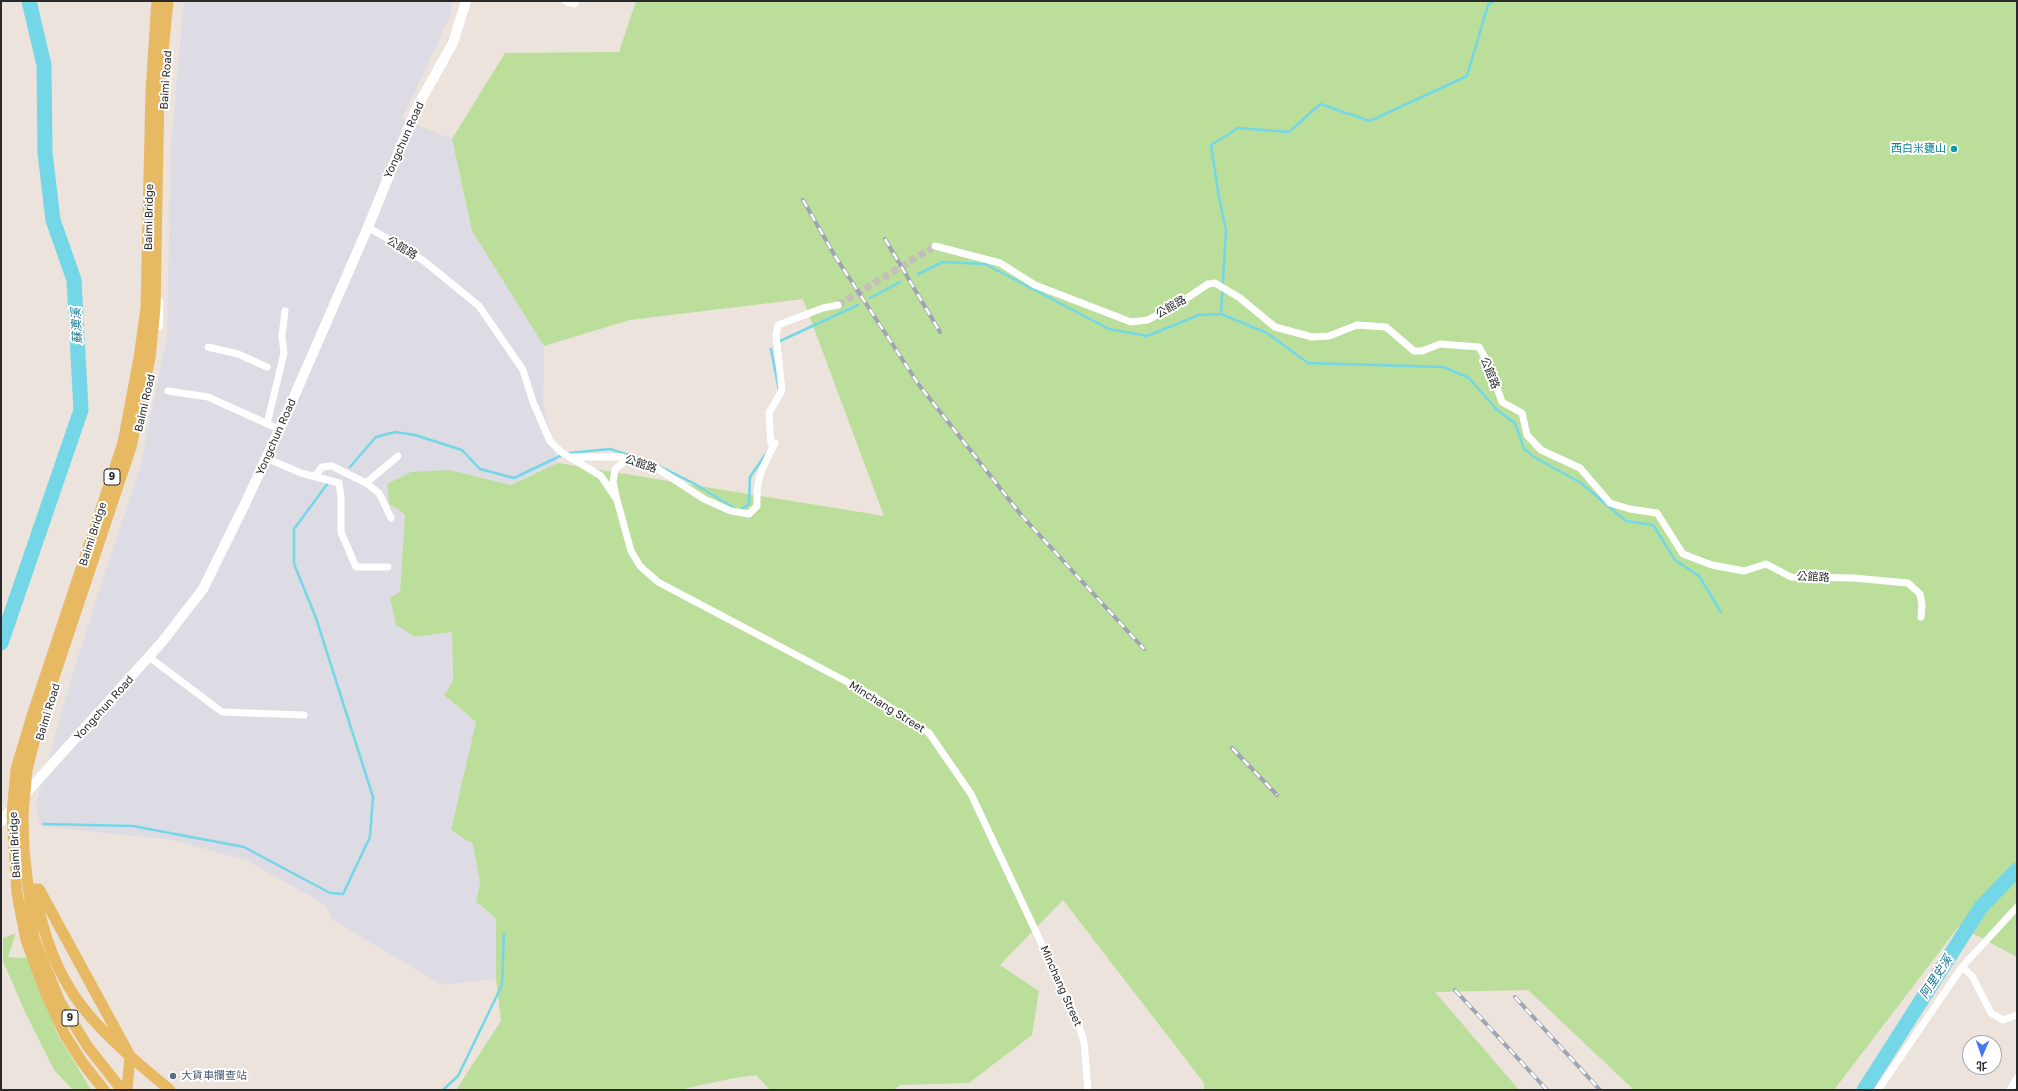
<!DOCTYPE html>
<html>
<head>
<meta charset="utf-8">
<style>
	body { margin:0 }
	#map { position:relative; width:2018px; height:1091px; overflow:hidden; background:#ebe3dc; font-family:"Golos Text","Noto Sans TC",sans-serif }
	canvas { display:block }
	.frame { position:absolute; inset:0; border:2px solid #292929; pointer-events:none }
	.north { position:absolute; left:1962px; top:1035px; width:40px; height:40px; box-sizing:border-box; background:#fff; border:1px solid #a9a9a9; border-radius:50%; rotate:182deg; font-size:11px; font-weight:700; line-height:16px; text-align:center; color:#292929 }
	.north::after { content:''; display:block; margin:auto; width:14px; height:18px; background:#447aef; clip-path:polygon(50% 0,100% 100%,50% 72%,0 100%) }
</style>
</head>
<body>
<div id="map">
<canvas width="2018" height="1091"></canvas>
<div class="frame"></div>
<div class="north">北</div>
</div>
<script>
const ctx = document.querySelector('canvas').getContext('2d');
ctx.lineJoin = 'round';
function paint(path, color) {
  ctx.fillStyle = color;
  ctx.fill(path, 'evenodd');
}
function strokePath(path, color, width, dash) {
  ctx.strokeStyle = color;
  ctx.lineWidth = width;
  ctx.lineCap = dash ? 'butt' : 'round';
  ctx.setLineDash(dash || []);
  ctx.stroke(path);
}
function write(font, color, halo, rows, align = 'center') {
  ctx.font = font + ' "Golos Text","Noto Sans TC",sans-serif';
  ctx.lineWidth = 4;
  ctx.setLineDash([]);
  ctx.textBaseline = 'middle';
  ctx.strokeStyle = halo;
  ctx.fillStyle = color;
  for (const [text, x, y, turn = 0] of rows) {
    ctx.save();
    ctx.translate(x, y);
    ctx.rotate((+turn || 0) * Math.PI / 180);
    ctx.textAlign = isNaN(turn) ? turn : align;
    if (halo) ctx.strokeText(text, 0, 0);
    ctx.fillText(text, 0, 0);
    ctx.restore();
  }
}
paint(new Path2D(`
	M184 1H452L451 14 402 119 452 139 472 231 544 346 543 405 558 463 511 485 477 476 405 513 400 592 452 632 453 681 444 695 476 722 451 830 472 841 480 882 476 902 496 918V979L442 985 333 920 324 904 246 860 172 840 40 826 36 803 74 669 141 464 167 337 171 145Z`), '#dddce4');
paint(new Path2D(`
	M636 1H2017V957L1959 926 1834 1090H1634L1528 990 1435 992 1519 1090H1204V1083L1063 900 1000 965 1039 991 1032 1035 969 1083 900 1085 894 1090H770L756 1075 729 1079 679 1090H456L501 1021 496 979V918L476 902 480 882 472 841 469 842 451 830 476 722 444 695 453 681 452 632 415 637 396 625 390 598 400 592 405 514 389 504 387 484 411 472 449 470 511 485 558 463 884 516 803 299 630 320 544 346 472 231 452 139 505 53 619 52Z
	M16 933 8 957 28 958 58 1035 91 1090H73L54 1070 25 1012 3 961V938Z`), '#bbdf9b');
strokePath(new Path2D(`
	M918 274 943 262 985 264 1109 329 1147 336 1199 315 1221 314 1226 230 1219 198 1211 145 1238 128 1289 132 1320 104 1370 121 1467 76 1488 5 1494 1
	M870 298 900 282
	M1221 314 1267 333 1308 363 1444 367 1469 378 1497 410 1515 423 1524 449 1534 457 1581 483 1626 521 1653 525 1675 560 1699 576 1721 612
	M780 341 858 305
	M771 349 779 390
	M569 453 610 449 651 462 695 484 739 511 749 504 750 477 766 454
	M350 467 376 437 395 432 415 435 462 450 480 469 514 478 560 456
	M44 824 133 826 244 847 330 893 343 894 370 837 373 797 316 618 294 564V529L328 483
	M443 1090 458 1076 502 985 504 934`), '#74d7e7', 2.5);
strokePath(new Path2D(`
	M1 643 81 410 74 280 53 220 45 153 44 65 29 1
	M1864 1090 1981 907 2017 870`), '#74d7e7', 15);
strokePath(new Path2D(`
	M838 305 935 246`), '#c4beb8', 7, [7, 3.5]);
strokePath(new Path2D(`
	M565 1 574 4 576 1
	M368 227 424 261 479 306 523 370 533 402 550 441 561 452 601 476 617 500 631 551 640 566 658 582 870 694 929 733 971 794 1077 1019 1084 1042 1088 1090
	M935 246 1000 263 1035 285 1131 322 1148 320 1187 298 1208 284 1215 283 1240 298 1275 327 1312 337 1329 336 1357 325 1386 327 1414 351H1422L1440 344 1479 347 1488 363 1502 402 1522 413 1527 435 1541 450 1580 468 1610 503 1630 509 1657 513 1683 554 1712 565 1744 571 1766 564 1791 577 1853 578 1908 583 1920 594 1922 605 1921 617
	M159 326 160 302
	M208 347 238 354 267 367
	M168 391 208 397 279 429
	M267 424 284 353 282 336 285 311
	M570 457H622L655 467 704 499 731 511 749 514 757 506C756 477 762 469 775 443L771 444 769 413 782 390 776 335 778 325 823 308 838 305
	M266 458 301 473 339 483 341 497V532L356 567H388
	M315 476 322 467 332 466 366 483 379 493 391 518
	M366 483 398 456
	M616 496 613 482 615 469 627 460
	M149 657 222 712 304 715
	M1962 967 1972 976 1991 1013 2003 1020 2017 1015
	M1878 1090 1962 967 2017 907
	M2010 1090 2017 1078`), '#fff', 7);
strokePath(new Path2D(`
	M1 821 162 642 203 589 245 504 290 406 368 227 417 107 453 43 466 1`), '#fff', 10);
strokePath(new Path2D(`
	M35 889C42 932 57 975 84 1009 107 1038 141 1066 170 1090
	M39 889 130 1056 127 1090
	M104 1090 82 1062 65 1035 46 994 26 940 17 894 12 814 16 769 32 716 123 443 139 358 146 308 151 91 157 1
	M122 1090 88 1047 60 1002 34 938 24 850 23 814 27 770 40 719 131 447 150 358 155 308 159 91 168 1`), '#e8b963', 11);
const rail = new Path2D(`
	M803 200 835 256 919 385 1022 516 1144 649
	M885 239 940 332
	M1232 748 1277 795
	M1455 990 1547 1090
	M1515 997 1600 1090`);
strokePath(rail, '#9fa4b3', 4);
strokePath(rail, '#fff', 2.5, [8]);
for (const [x, y, r, color] of [
	[1954,149,4,"#0f9aa8"],
	[173,1076,4,"#5c6f8a"]
]) {
  const dot = new Path2D();
  dot.arc(x, y, r, 0, 2 * Math.PI);
  ctx.fillStyle = color;
  ctx.fill(dot);
  strokePath(dot, '#fff', 1.5);
}
for (const [x, y, w] of [
	[112,477,16],
	[70,1018,16]
]) {
  const box = new Path2D();
  box.roundRect(x - w / 2, y - 8, w, 16, 3);
  ctx.fillStyle = '#fff';
  ctx.fill(box);
  strokePath(box, '#292929', 1);
}
write('bold 10px', '#292929', null, [
	["9",112,477],
	["9",70,1018]
]);
write('11px', '#292929', '#fff', [
	["Baimi Road",166,80,-86],
	["Yongchun Road",404,140,-66],
	["Baimi Bridge",149,217,-89],
	["公館路",402,248,31],
	["公館路",1171,307,-30],
	["公館路",1490,373,68],
	["Baimi Road",145,403,-77],
	["Yongchun Road",276,437,-66],
	["公館路",641,464,19],
	["Baimi Bridge",93,534,-72],
	["公館路",1813,577,2],
	["Minchang Street",887,707,32],
	["Yongchun Road",104,708,-48],
	["Baimi Road",48,712,-73],
	["Baimi Bridge",15,845,-93],
	["Minchang Street",1061,986,66]
]);
write('11px', '#0d838f', '#fff', [
	["西白米甕山",1946,149]
], 'right');
write('11px', '#4e5e75', '#fff', [
	["大貨車攔查站",181,1076]
], 'left');
write('italic 12px', '#157792', '#fff', [
	["蘇澳溪",77,326,-93],
	["阿里史溪",1936,977,-57]
]);
</script>
</body>
</html>
